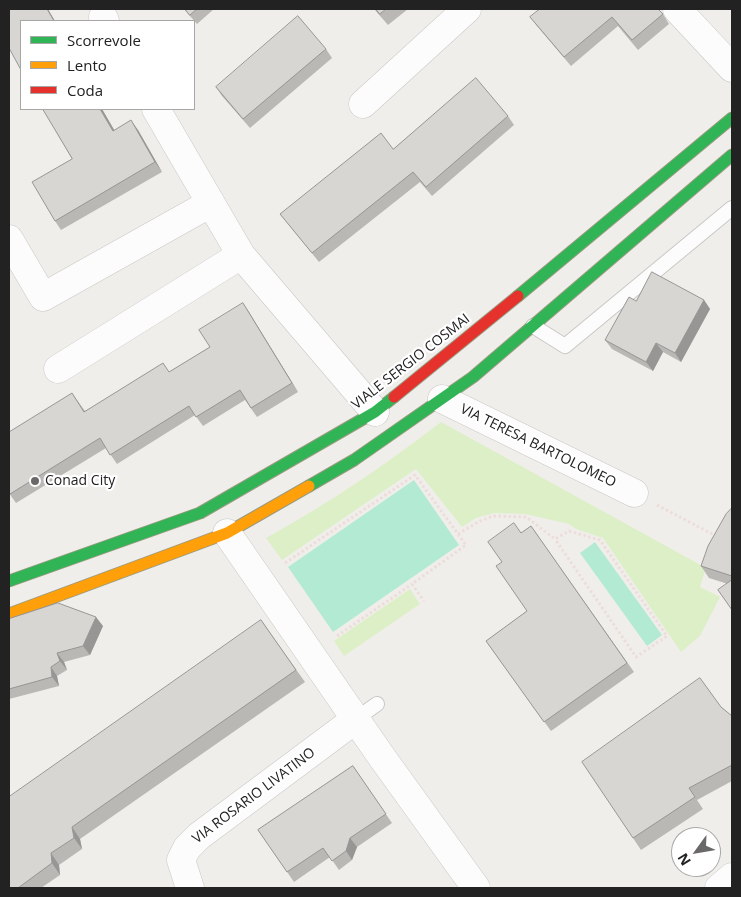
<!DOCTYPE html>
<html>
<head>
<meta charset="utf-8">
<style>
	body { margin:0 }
	#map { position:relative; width:741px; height:897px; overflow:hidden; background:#f0eeea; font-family:"Open Sans",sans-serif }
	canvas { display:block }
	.frame { position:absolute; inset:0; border:10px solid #222; pointer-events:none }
	.legend { position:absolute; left:20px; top:20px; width:175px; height:90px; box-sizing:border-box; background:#fff; border:1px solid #a7a7a7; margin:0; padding:6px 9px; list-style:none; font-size:15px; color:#222 }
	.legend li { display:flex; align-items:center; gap:10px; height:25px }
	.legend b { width:25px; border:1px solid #a7a7a7 }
	.north { position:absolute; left:671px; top:827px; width:50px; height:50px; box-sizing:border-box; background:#fff; border:1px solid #a7a7a7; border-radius:50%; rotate:238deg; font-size:14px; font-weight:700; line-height:20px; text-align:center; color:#222 }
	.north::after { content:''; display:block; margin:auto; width:18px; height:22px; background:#6a6968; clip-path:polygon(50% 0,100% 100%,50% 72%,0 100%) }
</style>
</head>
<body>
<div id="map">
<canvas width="741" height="897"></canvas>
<div class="frame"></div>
<ul class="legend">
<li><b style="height:6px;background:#30b455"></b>Scorrevole</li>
<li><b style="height:6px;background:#ff9f0a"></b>Lento</li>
<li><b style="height:6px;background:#e5322d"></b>Coda</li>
</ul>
<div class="north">N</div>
</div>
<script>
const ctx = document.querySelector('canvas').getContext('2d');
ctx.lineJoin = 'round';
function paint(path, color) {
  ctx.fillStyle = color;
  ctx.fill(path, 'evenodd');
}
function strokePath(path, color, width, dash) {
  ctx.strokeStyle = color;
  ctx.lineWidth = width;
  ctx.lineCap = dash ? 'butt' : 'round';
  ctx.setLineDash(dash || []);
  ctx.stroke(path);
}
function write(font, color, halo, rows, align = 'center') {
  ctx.font = font + ' "Open Sans",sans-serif';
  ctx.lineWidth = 4.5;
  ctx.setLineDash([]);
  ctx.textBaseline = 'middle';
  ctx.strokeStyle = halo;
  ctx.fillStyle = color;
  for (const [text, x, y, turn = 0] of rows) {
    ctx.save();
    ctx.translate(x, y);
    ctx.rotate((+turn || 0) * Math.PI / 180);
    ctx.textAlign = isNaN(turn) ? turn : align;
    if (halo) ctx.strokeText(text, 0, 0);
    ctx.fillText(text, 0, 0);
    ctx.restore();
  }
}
paint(new Path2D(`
	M441 422 706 568 700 587 720 597 700 636 681 652 603 538 576 529 569 524 525 514 494 513 476 518 462 527 416 469 282 560 266 538C328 504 385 465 441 422Z
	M410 589 420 604 344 656 334 641Z`), '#dcefc7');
paint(new Path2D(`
	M414 480 459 545 333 632 288 567Z
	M595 542 662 635 647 646 580 553Z`), '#b3ead3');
const lane = new Path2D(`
	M533 326 565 346 732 208
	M356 719 377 704`);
const street = new Path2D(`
	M677 9 732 68
	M103 17 105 21
	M363 104 467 9
	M156 109 241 255 375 412
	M9 239 43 297 211 203
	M58 369 241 255
	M442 399 634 493
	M227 533 381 756 476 888
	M190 888 181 860 187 848 199 836 356 719
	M719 888 732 877`);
const fast = new Path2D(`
	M518 296 732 118
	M309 486 354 460 473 377 732 155
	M9 581 200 513 375 412 394 397`);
const slow = new Path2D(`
	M9 614 227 533 309 486`);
const jam = new Path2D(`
	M394 397 518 296`);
strokePath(lane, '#c9c8c6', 16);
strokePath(street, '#c9c8c6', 29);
strokePath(fast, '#999b80', 13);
strokePath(slow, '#999b80', 13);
strokePath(jam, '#999b80', 13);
strokePath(new Path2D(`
	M657 505 718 537
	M458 534 478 522 493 516 526 517 555 539 569 531 600 540 667 636 636 657 555 539
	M285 563 415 475 466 545 412 584 424 601
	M337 636 412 584`), '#edddda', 3, [2.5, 2.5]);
strokePath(lane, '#fdfcfc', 14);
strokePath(street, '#fdfcfc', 28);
strokePath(fast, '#30b455', 11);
strokePath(slow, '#ff9f0a', 11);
strokePath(jam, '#e5322d', 11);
paint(new Path2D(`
	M184 9H214L197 24Z
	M374 9H408L388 25Z
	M663 14 669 24 638 50 618 26 571 66 537 26 530 17Z
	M326 49 332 58 250 128 222 96 216 87Z
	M43 109H102L114 130H138L162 172 61 230 55 221 72 159Z
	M508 116 514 125 432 196 420 182 319 262 280 214 393 149Z
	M704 300 710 309 681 362 663 352 653 371 612 349 605 340 636 301Z
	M243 303 298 392 257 417 245 400 203 426 195 415 117 464 106 448 16 503 9 493 72 393 85 411 169 372 210 347Z
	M732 508V610L728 584 709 578 701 566Z
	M531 526 634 672 551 731 486 641 527 611 502 562 521 533Z
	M9 619 103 626 90 655 64 662 67 670 57 676 59 686 9 699Z
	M261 620 305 682 80 839 82 849 59 865 60 875 41 888H9Z
	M721 707 732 716V781L697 800 703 809 641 850 633 838Z
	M353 766 392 823 357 847 352 860 339 870 330 857 294 882 258 830Z`), '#bab8b5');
paint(new Path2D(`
	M47 9H48L55 21H54Z
	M100 109H102L120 140 113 131Z
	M131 120 138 130 162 172 155 162Z
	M704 300 710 309 681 362 675 353Z
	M243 303 249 312 298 392 292 383Z
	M656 343 663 352 653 371 646 362Z
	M96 617 103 626 90 655 83 646Z
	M57 653 64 662 67 670 60 661Z
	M51 667 57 676 59 686 52 677Z
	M72 827 80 839 82 849 74 838Z
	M350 838 357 847 352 860 346 851Z
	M51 853 59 865 60 875 52 863Z`), '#979694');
const building = new Path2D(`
	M9 9H47L54 21H21V70L9 48Z
	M185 9H197L190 15Z
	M376 9H386L380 14Z
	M540 9H658L663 14 632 40 612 17 564 57 530 17Z
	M298 16 326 49 243 119 216 87Z
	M476 78 508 116 426 187 413 172 312 253 280 214 381 133 393 149Z
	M43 109H100L113 131 131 120 155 162 55 221 32 182 72 159Z
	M652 272 704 300 675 353 656 343 646 362 605 340 629 297 636 301Z
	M243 303 292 383 251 408 240 390 196 417 189 406 110 455 100 438 10 494 9 492V432L72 393 84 412 163 363 169 372 210 347 199 330Z
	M732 508V576L701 566 708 546 726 514Z
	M514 523 521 533 531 526 627 663 544 722 486 641 527 611 496 566 502 562 488 542Z
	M732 580V610L718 590Z
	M58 603 96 617 83 646 57 653 60 661 51 667 52 677 9 689V619Z
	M261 620 296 670 72 827 74 838 51 853 52 863 18 888H9V797Z
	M700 678 721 707 732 716V765L689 788 695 797 633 838 582 762Z
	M353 766 386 814 350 838 346 851 332 861 323 848 287 872 258 830Z`);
paint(building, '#d8d6d3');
strokePath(building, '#979694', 1);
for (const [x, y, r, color] of [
	[35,481,5,"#6a6968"]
]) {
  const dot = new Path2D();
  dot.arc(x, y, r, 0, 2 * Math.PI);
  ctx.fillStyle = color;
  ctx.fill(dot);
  strokePath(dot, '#fff', 2);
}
write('14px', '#222', '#fff', [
	["VIALE SERGIO COSMAI",411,362,-38],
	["VIA TERESA BARTOLOMEO",538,446,26],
	["VIA ROSARIO LIVATINO",254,796,-37]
]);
write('14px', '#222', '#fff', [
	["Conad City",45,481]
], 'left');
</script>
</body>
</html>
